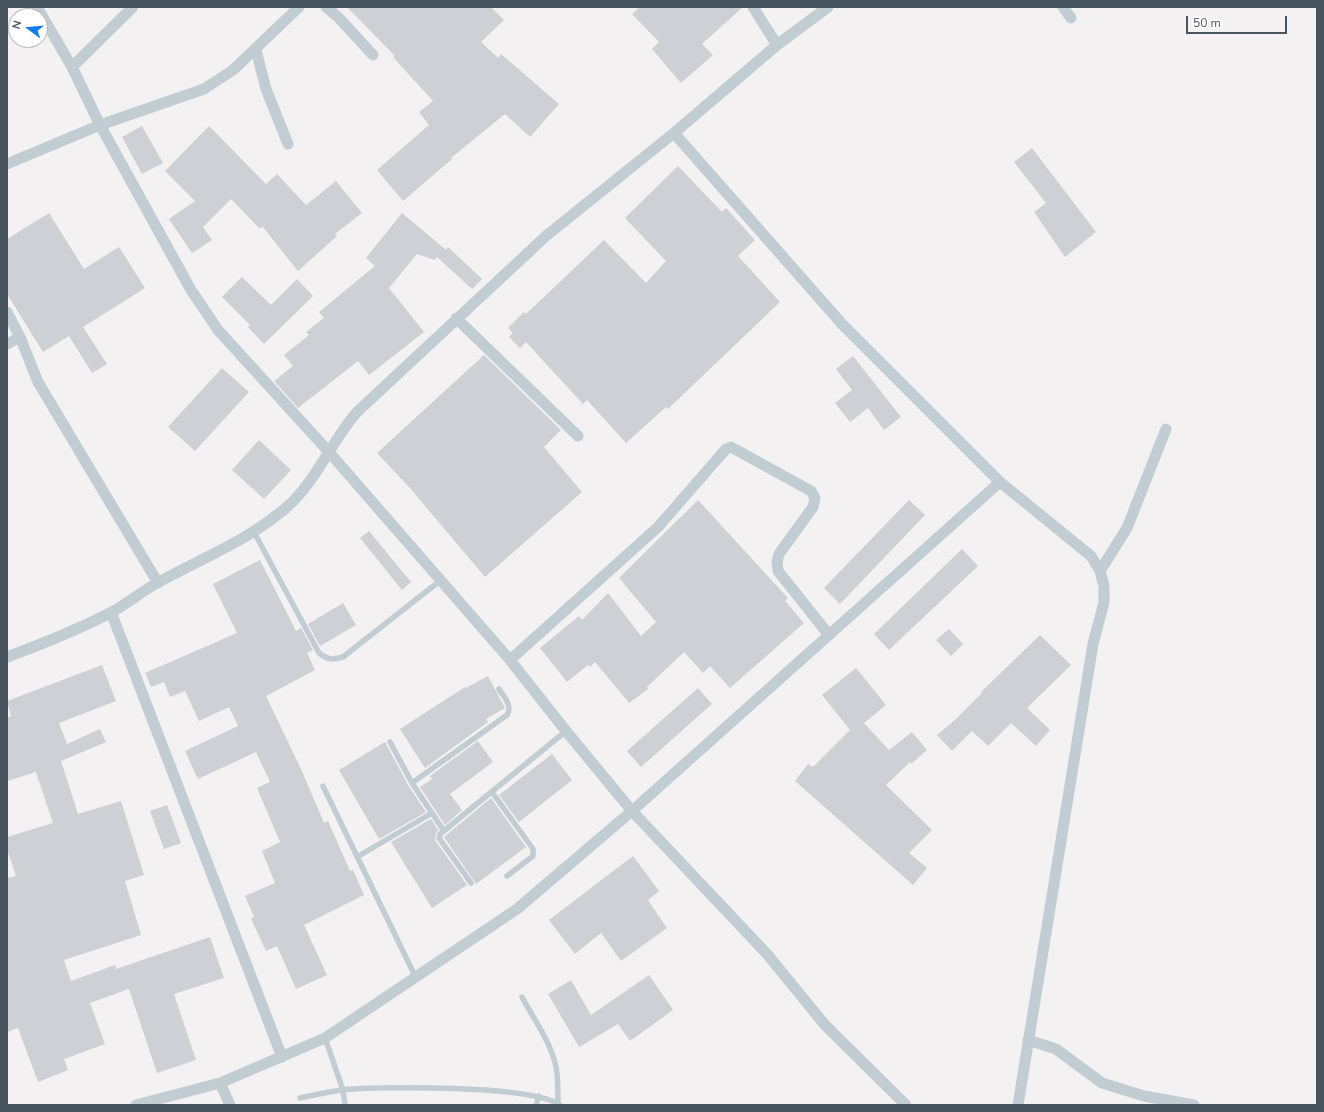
<!DOCTYPE html>
<html>
<head>
<meta charset="utf-8">
<style>
	body { margin:0 }
	#map { position:relative; width:1324px; height:1112px; overflow:hidden; background:#f3f1f1; font-family:"Nunito Sans",sans-serif }
	canvas { display:block }
	.frame { position:absolute; inset:0; border:8px solid #48555f; pointer-events:none }
	.north { position:absolute; left:8px; top:8px; width:40px; height:40px; box-sizing:border-box; background:#fff; border:1px solid #b6bbbf; border-radius:50%; rotate:286deg; font-size:11px; font-weight:700; line-height:16px; text-align:center; color:#48555f }
	.north::after { content:''; display:block; margin:auto; width:14px; height:18px; background:#147ee9; clip-path:polygon(50% 0,100% 100%,50% 72%,0 100%) }
	.scale { position:absolute; left:1186px; top:16px; width:101px; height:18px; box-sizing:border-box; border:2px solid #48555f; border-top:0; padding-left:5px; font-size:12px; line-height:14px; white-space:nowrap; color:#48555f; -webkit-text-stroke:3px #fff; paint-order:stroke }
</style>
</head>
<body>
<div id="map">
<canvas width="1324" height="1112"></canvas>
<div class="frame"></div>
<div class="north">N</div>
<div class="scale">50 m</div>
</div>
<script>
const ctx = document.querySelector('canvas').getContext('2d');
ctx.lineJoin = 'round';
function paint(path, color) {
  ctx.fillStyle = color;
  ctx.fill(path, 'evenodd');
}
function strokePath(path, color, width, dash) {
  ctx.strokeStyle = color;
  ctx.lineWidth = width;
  ctx.lineCap = dash ? 'butt' : 'round';
  ctx.setLineDash(dash || []);
  ctx.stroke(path);
}
paint(new Path2D(`
	M347 7H491L504 20 481 42 498 58 501 54 559 104 530 137 505 114 451 158 452 159 403 201 377 170 429 125 419 112 433 101 393 57 395 56Z
	M640 7H743L702 44 713 55 681 83 652 49 659 42 632 14Z
	M142 126 163 163 142 174 122 137Z
	M209 126 266 184 277 174 306 205 336 181 362 213 335 234 337 236 298 271 262 226 260 229 231 199 203 227 212 240 192 253 169 219 195 201 165 171Z
	M1032 148 1096 232 1065 257 1034 212 1046 203 1014 162Z
	M678 166 722 212 726 208 755 240 738 256 780 302 668 409 666 407 626 443 587 400 583 404 526 342 520 348 509 337 513 333 508 328 524 312 526 314 604 240 646 283 666 261 625 218Z
	M49 213 84 269 119 247 145 288 83 327 107 364 92 373 69 336 43 352 7 294V239Z
	M402 213 446 250 448 247 482 279 472 289 437 257 435 260 417 254 389 288 424 332 369 375 358 361 298 408 274 381 293 366 284 355 309 335 306 332 324 318 319 312 375 266 366 258Z
	M242 277 271 305 297 279 313 296 264 344 248 327 250 325 222 297Z
	M484 355 561 430 544 447 582 492 485 577 409 487 377 453Z
	M853 356 901 417 884 430 868 408 850 422 835 403 852 390 836 369Z
	M222 368 249 392 195 451 168 427Z
	M259 440 291 470 264 499 232 470Z
	M698 500 788 598 785 601 804 623 730 688 710 666 703 673 684 652 647 687 648 689 629 703 595 662 590 667 588 665 567 682 540 648 579 616 582 620 608 593 641 636 656 622 619 578Z
	M909 500 925 515 840 604 824 588Z
	M369 531 411 582 402 590 360 538Z
	M962 549 978 566 889 650 874 634Z
	M260 560 296 631 301 628 313 650 307 653 315 670 266 696 301 769 324 823 328 821 350 871 353 870 364 895 304 925 327 975 296 989 277 946 266 951 251 919 254 917 245 896 275 883 262 851 280 842 257 788 270 782 256 752 198 779 185 751 238 726 229 707 199 721 185 691 170 697 164 682 151 687 145 673 237 633 213 584Z
	M343 603 356 625 320 646 308 624Z
	M949 629 963 644 951 656 936 640Z
	M1040 635 1071 665 1027 708 1050 730 1036 746 1011 723 988 746 972 731 952 751 937 735 956 719 982 693 981 692Z
	M102 665 116 701 59 723 67 744 100 729 106 742 61 761 78 814 121 801 144 875 125 881 141 935 64 960 71 981 115 965 116 969 210 937 224 978 174 994 196 1060 157 1073 129 989 90 1003 105 1044 64 1059 68 1070 38 1082 18 1028 7 1032V878L16 876 7 849V837L53 823 36 772 7 781V718L11 716 7 701Z
	M856 668 886 705 864 723 889 750 912 732 927 750 911 764 910 762 886 785 932 830 909 853 927 868 913 885 795 781 808 764 813 767 850 730 822 695Z
	M488 676 505 708 486 719 488 722 425 768 400 729 465 687 466 688Z
	M698 688 712 704 641 767 627 751Z
	M478 741 493 762 450 794 462 810 445 825 420 787 432 779 430 776Z
	M385 742 408 785 426 812 379 839 339 770Z
	M552 754 572 780 519 822 499 795Z
	M491 798 526 847 476 884 444 837Z
	M167 805 181 843 164 849 150 811Z
	M431 819 438 830 436 833 435 840 467 885 432 908 391 842Z
	M633 856 659 891 648 900 667 928 621 961 601 933 575 954 549 920Z
	M649 975 673 1010 630 1041 618 1024 579 1047 548 994 571 980 591 1015Z`), '#cdd0d5');
strokePath(new Path2D(`
	M254 532 319 653C328 660 333 660 343 657L441 580
	M390 742 412 783 444 831
	M412 783 507 715C513 706 504 697 499 689
	M323 786 415 976
	M492 792 533 849V856L507 876
	M357 857 432 813
	M471 883 439 838 440 834 566 731
	M522 997C534 1020 554 1046 557 1073 558 1083 558 1093 558 1104
	M325 1038 343 1090 345 1105
	M300 1098C314 1095 328 1092 342 1090 380 1086 532 1085 560 1105
	M536 1105 539 1096`), '#c1ccd3', 5.5);
strokePath(new Path2D(`
	M37 7 72 67 100 125 191 290 218 330 329 452 510 660 566 731 632 811 517 909 325 1038 220 1083 136 1105
	M326 7 338 17 373 55
	M753 7 777 45
	M1063 7 1071 18
	M256 50 266 89 288 144
	M72 67 133 7
	M674 133 842 324 1000 482 1091 556 1100 571 1104 586V602L1093 644 1018 1105
	M7 164 100 125 204 89 233 70 299 7
	M7 312 20 337 38 382 158 583
	M456 318 578 436
	M7 344 20 337
	M1100 571 1127 528 1166 429
	M111 612 282 1057
	M7 657C42 644 77 630 110 613 127 604 142 591 159 582 202 558 249 540 287 507 317 480 331 442 357 412L546 236 674 133 777 45 828 7
	M510 660 658 527 726 449 731 447 811 491 815 498 813 507 779 554 777 562 778 571 829 635
	M1028 1040 1056 1049 1102 1083 1144 1096 1194 1105
	M220 1083 230 1105
	M906 1105 825 1025 767 954 632 811 1000 482`), '#c1ccd3', 11);
</script>
</body>
</html>
